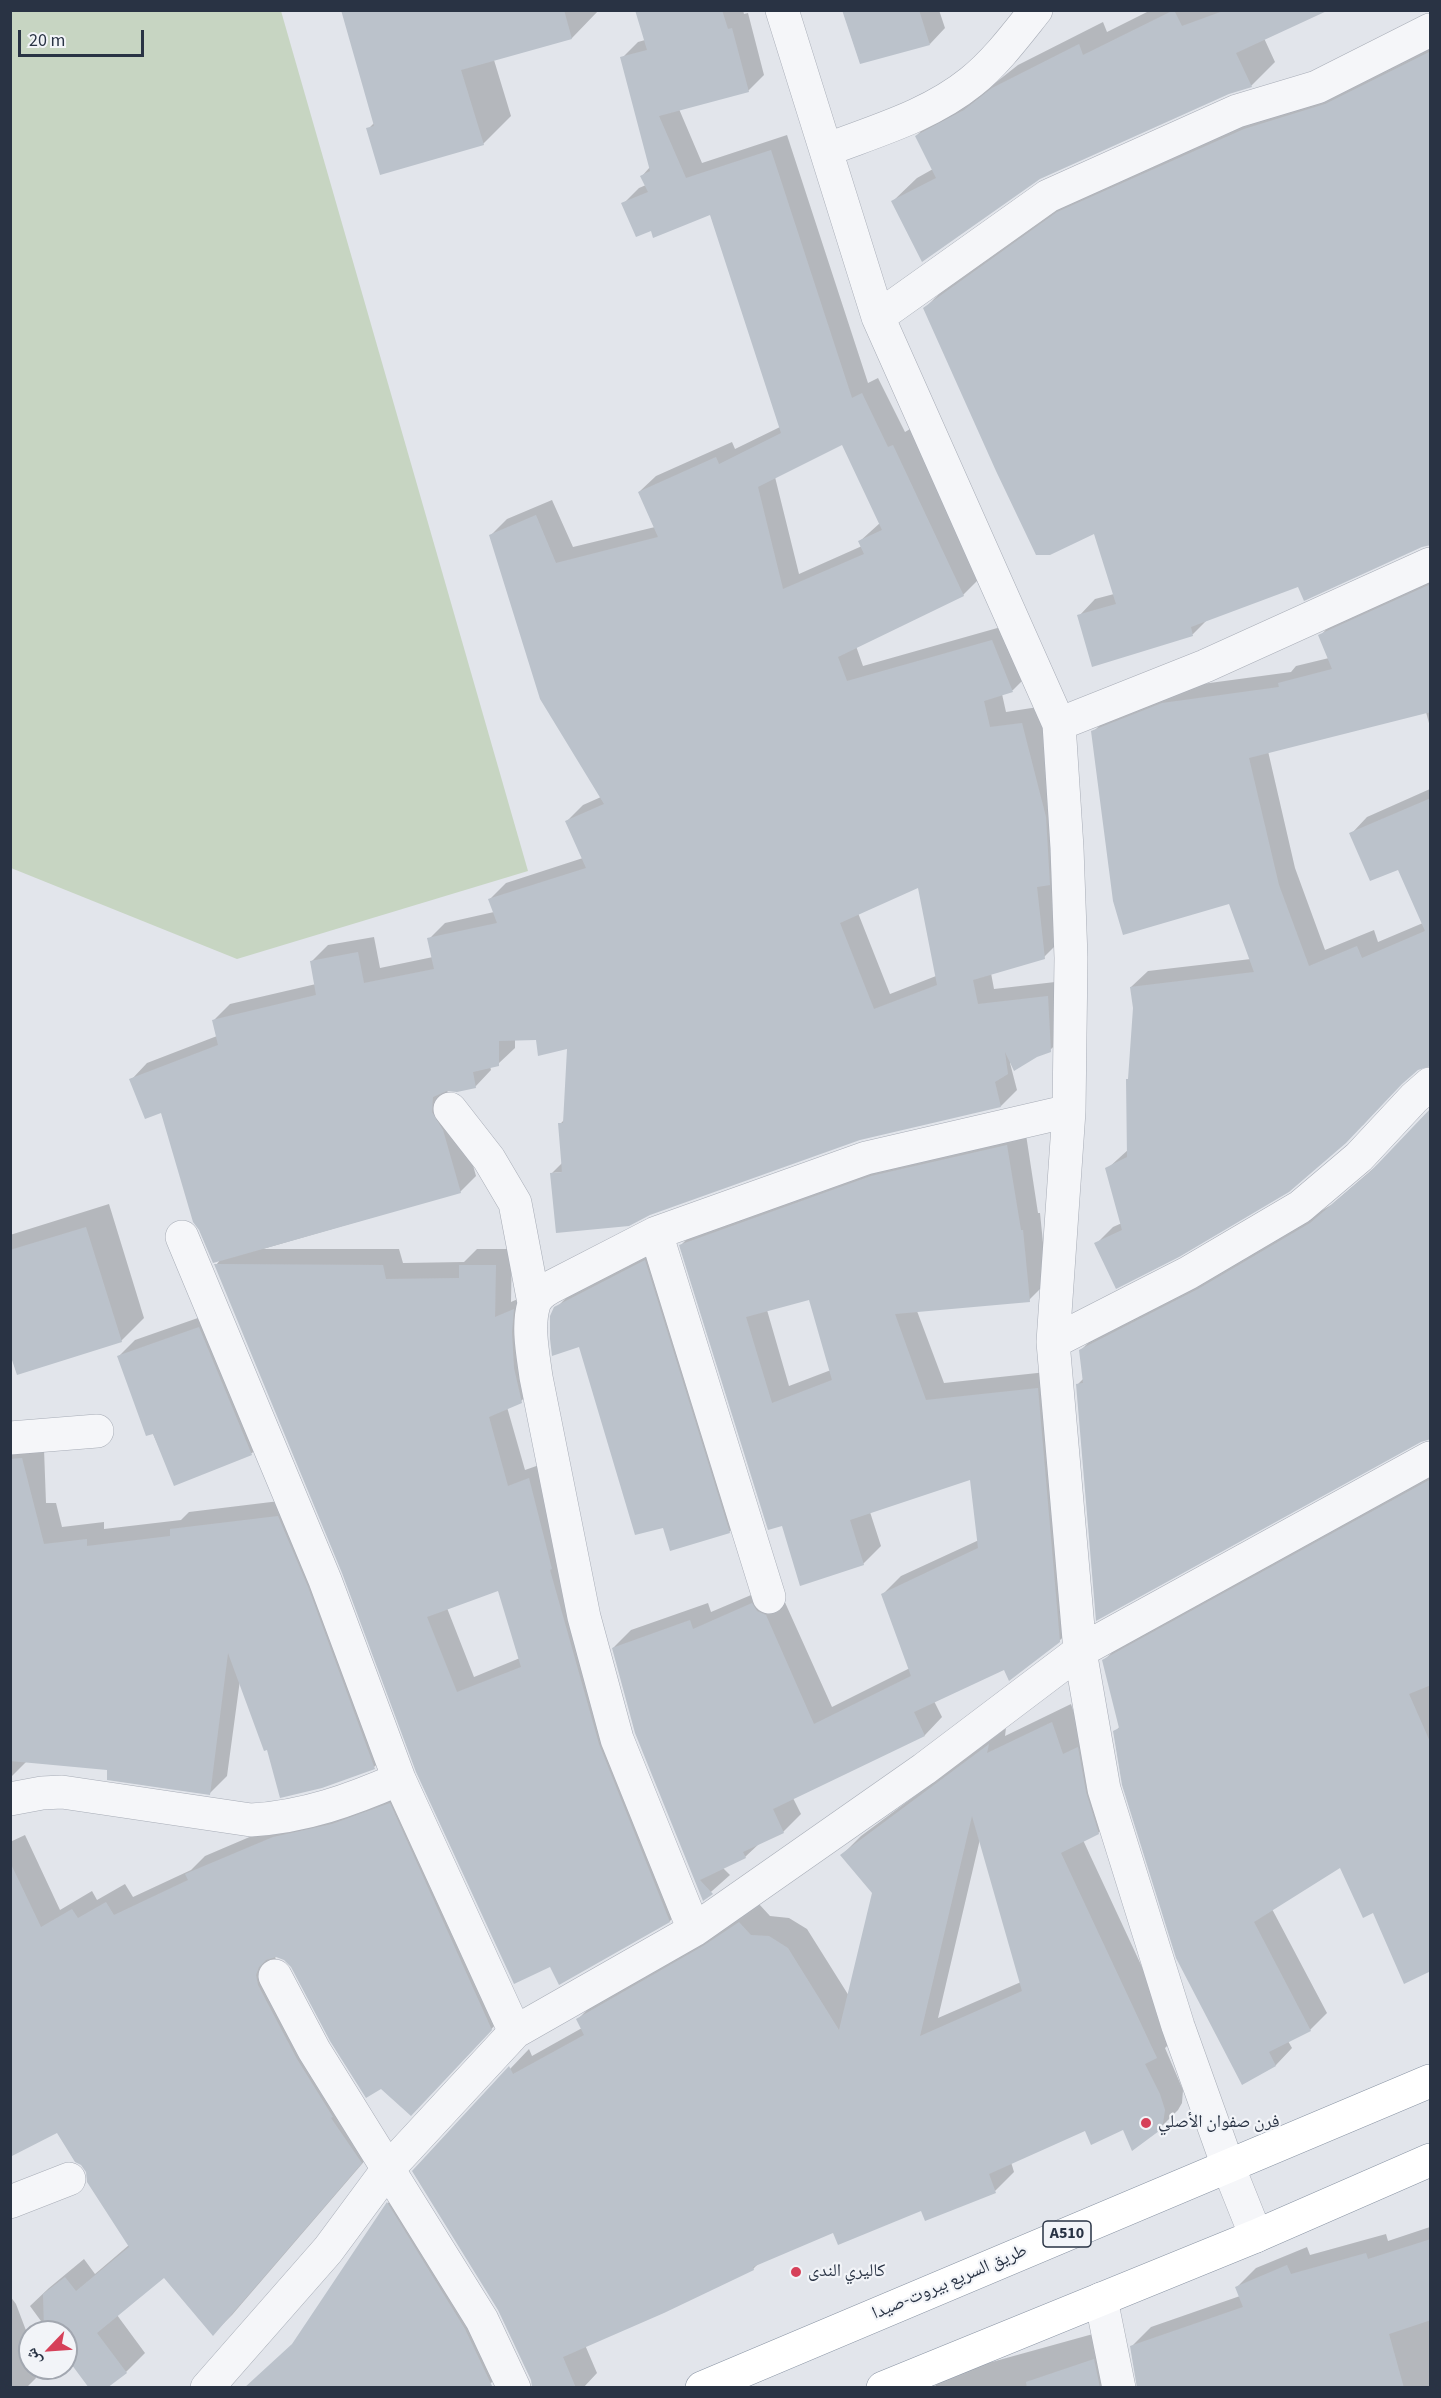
<!DOCTYPE html>
<html>
<head>
<meta charset="utf-8">
<style>
	body { margin:0 }
	#map { position:relative; width:1441px; height:2398px; overflow:hidden; background:#e2e5eb; font-family:"Source Sans 3","Noto Naskh Arabic",sans-serif }
	canvas { display:block }
	.frame { position:absolute; inset:0; border:12px solid #293344; pointer-events:none }
	.north { position:absolute; left:18px; top:2320px; width:60px; height:60px; box-sizing:border-box; background:#f2f4f8; border:2px solid #a2a7b0; border-radius:50%; rotate:245deg; font-size:16px; font-weight:700; line-height:24px; text-align:center; color:#293344 }
	.north::after { content:''; display:block; margin:auto; width:21px; height:27px; background:#d64059; clip-path:polygon(50% 0,100% 100%,50% 72%,0 100%) }
	.scale { position:absolute; left:18px; top:30px; width:126px; height:27px; box-sizing:border-box; border:3px solid #293344; border-top:0; padding-left:8px; font-size:18px; line-height:21px; white-space:nowrap; color:#293344; -webkit-text-stroke:4px #f2f4f8; paint-order:stroke }
</style>
</head>
<body>
<div id="map">
<canvas width="1441" height="2398"></canvas>
<div class="frame"></div>
<div class="north">ش</div>
<div class="scale">20 m</div>
</div>
<script>
const ctx = document.querySelector('canvas').getContext('2d');
ctx.lineJoin = 'round';
function paint(path, color) {
  ctx.fillStyle = color;
  ctx.fill(path, 'evenodd');
}
function strokePath(path, color, width, dash) {
  ctx.strokeStyle = color;
  ctx.lineWidth = width;
  ctx.lineCap = dash ? 'butt' : 'round';
  ctx.setLineDash(dash || []);
  ctx.stroke(path);
}
function write(font, color, halo, rows, align = 'center') {
  ctx.font = font + ' "Source Sans 3","Noto Naskh Arabic",sans-serif';
  ctx.lineWidth = 4.5;
  ctx.setLineDash([]);
  ctx.textBaseline = 'middle';
  ctx.strokeStyle = halo;
  ctx.fillStyle = color;
  for (const [text, x, y, turn = 0] of rows) {
    ctx.save();
    ctx.translate(x, y);
    ctx.rotate((+turn || 0) * Math.PI / 180);
    ctx.textAlign = isNaN(turn) ? turn : align;
    if (halo) ctx.strokeText(text, 0, 0);
    ctx.fillText(text, 0, 0);
    ctx.restore();
  }
}
paint(new Path2D(`
	M10 11H281L528 871 237 959 11 868Z`), '#c7d5c2');
paint(new Path2D(`
	M343 10H599L572 38 494 60 511 116 483 144 368 129 375 122Z
	M637 10H743L744 14 748 13 764 75 748 91 679 109 702 163 787 135 868 383 878 378 905 432 910 429 979 579 963 595 856 646 863 666 1008 625 1029 674 1013 690 1002 694 1006 712 1038 707 1062 800 1060 941 1044 957 991 973 994 989 1064 981 1067 1034 1050 1050 1010 1063 1017 1090 1001 1106 859 1139 552 1173 563 1162 560 1124 565 1119 568 1047 538 1038 515 1039V1048L498 1064 490 1066 491 1070 475 1087 448 1089 447 1095 459 1114 476 1176 460 1192 263 1249H399L403 1263 464 1262 477 1249H512L511 1302 529 1294 538 1385 521 1401 507 1407 525 1470 545 1463 686 1904 670 1921 560 1983 344 1572 216 1265 221 1259 162 1111 131 1080 147 1063 217 1036 214 1020 230 1004 316 984 312 961 328 945 374 937 380 968 433 957 429 939 445 923 494 912 490 899 506 883 583 858 567 821 583 805 601 797 491 535 507 519 552 500 573 547 655 527 639 492 656 476 732 442 735 449 780 427 710 213 651 229 623 204 639 188 646 185 642 176 650 167 622 58 638 42 645 40ZM843 443 880 523 860 541 862 546 799 574 775 477ZM919 886 936 976 890 994 858 913ZM499 1589 520 1658 474 1677 447 1608Z
	M849 10H939L945 28 930 44Z
	M1151 10H1312L1263 36 1275 62 1251 86 893 201 917 178 933 169 916 136 940 113 990 87 1018 65 1103 22 1107 32Z
	M1430 44V544L1299 586 1208 619 1193 634 1093 665 1079 616 1095 599 1114 594 1095 532 925 308 942 291 1076 196Z
	M1430 576V727L1426 712 1268 751 1295 868 1325 950 1374 930 1378 942 1423 923 1399 868 1351 834 1367 817 1430 789V1064L1417 1068 1406 1078 1363 1125 1096 1244 1113 1227 1122 1223 1107 1169 1129 1149 1130 1078 1134 1008 1131 987 1148 971 1251 959 1230 902 1093 732 1110 715 1180 687 1291 672 1296 666 1329 658 1320 636 1336 619Z
	M1025 1128 1038 1213H1040L1047 1282 1029 1300 917 1311 944 1383 1056 1371 1078 1623 1059 1641 934 1701 942 1717 925 1735 793 1798 801 1814 783 1832 760 1843 745 1857 723 1868 730 1875 703 1899 613 1648 631 1630 708 1603 711 1612 770 1587 783 1598 832 1707 910 1668 883 1594 901 1576 979 1540 971 1478 870 1512 881 1546 863 1564 782 1524 681 1245 699 1227 890 1159ZM810 1298 831 1370 789 1386 767 1310Z
	M1388 1156 1430 1438 1077 1385 1084 1378 1081 1350 1098 1333 1216 1273 1331 1205Z
	M109 1204 144 1318 121 1341 10 1349V1235Z
	M658 1248 742 1519 729 1532 664 1526 580 1345 553 1311 567 1297Z
	M215 1312 267 1438 252 1453 175 1484 119 1356 135 1340Z
	M44 1449 46 1503H56L62 1527 104 1522V1529L181 1520 189 1512 296 1499 392 1750 374 1767 268 1748 240 1680 227 1776 210 1793 174 1768 27 1761 10 1778V1451Z
	M1430 1473V1963L1374 1911 1340 1866 1272 1909 1327 2013 1310 2030 1288 2041 1292 2048 1276 2065 1242 2083 1115 1732 1120 1726 1104 1660 1121 1644Z
	M1071 1704 1082 1736 1117 1814 1098 1833 1083 1840 1175 2038 1165 2048 1183 2090 1182 2103 1178 2110 1158 2130 1086 2129 1011 2162 1014 2172 995 2191 834 2231 759 2263 753 2269 585 2345 597 2373 583 2388H534L532 2380 499 2309 413 2171 529 2049 532 2056 582 2028 578 2019 597 2000 759 1904 770 1916 789 1918 807 1929 849 1996 873 1893 842 1855 861 1836 1006 1728 1005 1736ZM980 1839 1021 1982 938 2018Z
	M409 1785 510 2009 430 2095 286 1959 275 1956 277 1965 380 2143 232 2315 213 2334 164 2276 117 2315 145 2353 126 2372 66 2355V2332H49L30 2306 49 2288 84 2259 95 2274 129 2245 88 2171 58 2132 10 2138V1842L25 1835 60 1910 92 1891 97 1900 125 1884 133 1897 191 1870 205 1856 294 1818Z
	M405 2187 508 2366 491 2383 249 2385 296 2341 388 2203Z
	M1430 2227V2388H933L939 2382 963 2370 1093 2334 1132 2387H1139L1131 2347 1151 2327 1240 2296 1237 2287 1256 2268 1307 2247 1310 2255 1386 2234 1388 2241Z
	M10 2296 16 2304 30 2341V2368L41 2369 35 2375 36 2378 26 2388H10Z`), '#0003');
paint(new Path2D(`
	M341 10H564L572 39 461 70 484 145 380 175 366 128 374 126Z
	M635 10H722L728 29 732 28 749 92 659 116 686 178 771 150 852 398 862 393 888 447 893 445 964 596 838 657 847 681 992 640 1013 692 984 701 990 727 1022 723 1046 817 1050 885 1037 887 1045 959 973 980 978 1004 1048 996 1051 1052 1037 1057 1014 1071 1005 1052 1008 1074 995 1082 1001 1107 860 1140 650 1215 629 1226 556 1233 550 1173 562 1172 558 1123H563L567 1049 538 1056 536 1040 499 1041V1066L473 1072 476 1088 457 1092 447 1091 433 1097 432 1112 443 1130 461 1193 213 1263 199 1230 193 1222 161 1113 145 1119 129 1079 218 1045 212 1020 316 995 310 961 358 952 364 983 434 969 427 938 497 923 488 899 586 868 565 821 604 804 540 699 489 535 536 515 556 563 658 537 638 492 716 457 719 464 781 433 710 215 653 238 651 231 636 237 621 203 648 192 640 176 650 171 620 57 647 50ZM842 445 882 530 858 541 864 554 783 589 758 487ZM918 888 937 985 874 1009 840 923Z
	M842 10H919L930 45 860 64Z
	M1174 10 1182 26 1226 10H1329L1236 53 1252 87 1229 94 1040 179 922 262 891 201 936 178 915 136 964 110 992 88 1079 44 1083 55Z
	M1431 51V545L1422 547 1304 601 1298 587 1191 627 1193 636 1092 667 1077 615 1116 604 1094 534 1050 555H1036L996 471 923 308 1057 212 1244 129 1325 104Z
	M1431 584V712L1249 758 1279 885 1309 966 1357 946 1362 958 1425 931 1398 870 1370 881 1349 833 1431 798V1066L1418 1070 1402 1084 1346 1143 1289 1192 1179 1257 1116 1289 1094 1243 1122 1230 1105 1168 1127 1157 1126 1079H1128L1133 1008 1130 987 1254 972 1229 904 1123 935 1113 901 1091 731 1162 703 1279 687 1278 683 1332 669 1318 635Z
	M1431 1108V1439L1421 1442 1096 1621 1076 1384 1083 1383 1079 1350 1198 1289 1310 1223 1371 1171Z
	M1007 1145 1021 1230H1023L1030 1302 895 1314 926 1400 1038 1388 1060 1642 1009 1681 1004 1670 914 1712 925 1736 773 1809 784 1833 743 1852 746 1858 700 1880 713 1894 703 1901 635 1733 612 1648 690 1620 693 1629 752 1603 757 1611 766 1615 814 1724 911 1676 881 1594 978 1548 970 1480 850 1520 864 1565 800 1586 782 1526 768 1530 679 1245 871 1176ZM809 1300 832 1380 772 1403 746 1317Z
	M86 1227 122 1342 17 1375 10 1354V1250Z
	M645 1260 730 1533 670 1551 663 1528 635 1535 579 1347 552 1356 550 1339V1316L554 1307Z
	M214 1264 383 1265 386 1279 459 1278V1265H496L495 1317 514 1309 512 1332 514 1368 522 1403 489 1417 508 1486 529 1478 552 1569 550 1570 599 1744 670 1922 559 1985 550 1967 514 1984 416 1772 342 1573ZM498 1591 521 1667 457 1692 427 1617Z
	M199 1327 252 1455 174 1486 153 1434 146 1436 117 1356Z
	M22 1458 44 1544 87 1539V1546L170 1536V1529L278 1516 308 1587 375 1769 322 1788 280 1798 267 1750 264 1751 228 1653 210 1795 107 1780V1770L10 1761V1459Z
	M1431 1479V1685L1409 1694 1431 1744V1971L1404 1984 1373 1913 1363 1918 1340 1868 1254 1922 1311 2031 1269 2052 1276 2066 1242 2085 1176 1958 1122 1785 1113 1731 1119 1728 1102 1660Z
	M1052 1722 1063 1754 1078 1747 1086 1792 1099 1834 1061 1853 1157 2058 1145 2064 1160 2094 1165 2110 1163 2123 1159 2131 1132 2151 1123 2130 1091 2145 1085 2131 989 2174 996 2193 925 2221 921 2211 838 2245 833 2233 753 2267 754 2270 664 2313 563 2357 576 2388H532L531 2380 498 2310 412 2171 509 2066 513 2074 584 2035 576 2019 703 1946 739 1922 751 1935 769 1936 788 1948 839 2030 872 1893 840 1855 989 1744 987 1753ZM972 1816 1022 1991 920 2036Z
	M390 1803 492 2030 411 2116 381 2089 366 2098 330 2041 291 1967 284 1960 276 1957 266 1960 259 1967 256 1975 258 1985 297 2059 333 2117 331 2118 362 2163 213 2336 164 2278 97 2333 127 2373 107 2388H89L66 2357V2332H47L44 2328 43 2294 65 2277 76 2291 129 2247 87 2182 86 2172 81 2165 75 2162 57 2133 10 2157V1862L41 1927 72 1909 78 1918 106 1902 114 1915 188 1880 185 1874 273 1837 332 1824Z
	M387 2202 465 2329 493 2388H244L292 2344Z
	M1431 2239V2320L1389 2334 1404 2388H1137L1130 2346 1243 2307 1235 2287 1287 2265 1291 2274 1366 2253 1368 2259Z
	M1094 2359 1100 2388H1027L1026 2382Z`), '#bbc2cb');
const minor = new Path2D(`
	M782 10 878 317 1059 724 1067 848 1071 958 1069 1111 1053 1342 1080 1651 1104 1789 1178 2026 1228 2166 1256 2236
	M826 150C875 131 929 116 971 82 996 62 1016 35 1036 10
	M878 317 1048 196 1237 111 1317 87 1430 30
	M1059 724 1205 666 1430 564
	M450 1109 489 1159 515 1203 534 1303
	M656 1233 769 1597
	M182 1237 325 1580 399 1779 515 2032
	M1053 1342 1188 1273 1300 1207 1359 1157 1414 1098 1430 1084
	M10 1438 97 1431
	M10 1799 42 1793 62 1792 251 1820C304 1817 351 1800 399 1779
	M694 1930 617 1739 584 1617 536 1377C533 1354 527 1326 534 1304 537 1295 547 1289 555 1285L656 1233 866 1158 1069 1111
	M275 1976 314 2050 482 2320 514 2388
	M10 2202 69 2179
	M1101 2299 1119 2388
	M207 2388 328 2250 388 2169 515 2032 694 1930 924 1769 1080 1651 1430 1458`);
const highway = new Path2D(`
	M702 2388 1430 2081
	M883 2388 1256 2236 1430 2160`);
strokePath(minor, '#a7acb6', 34);
strokePath(highway, '#8893a3', 34);
strokePath(minor, '#f5f6f9', 33);
strokePath(highway, '#fff', 33);
for (const [x, y, r, color] of [
	[1146,2123,6,"#d64059"],
	[796,2272,6,"#d64059"]
]) {
  const dot = new Path2D();
  dot.arc(x, y, r, 0, 2 * Math.PI);
  ctx.fillStyle = color;
  ctx.fill(dot);
  strokePath(dot, '#f2f4f8', 2);
}
for (const [x, y, w] of [
	[1067,2234,48]
]) {
  const box = new Path2D();
  box.roundRect(x - w / 2, y - 13, w, 26, 4.5);
  ctx.fillStyle = '#f2f4f8';
  ctx.fill(box);
  strokePath(box, '#293344', 1.5);
}
write('bold 16px', '#293344', null, [
	["A510",1067,2234]
]);
write('18px', '#293344', '#f2f4f8', [
	["فرن صفوان الأصلي",1158,2123],
	["كاليري الندى",808,2272]
], 'left');
write('18px', '#293344', '#f2f4f8', [
	["طريق السريع بيروت-صيدا",950,2283,-23]
]);
</script>
</body>
</html>
